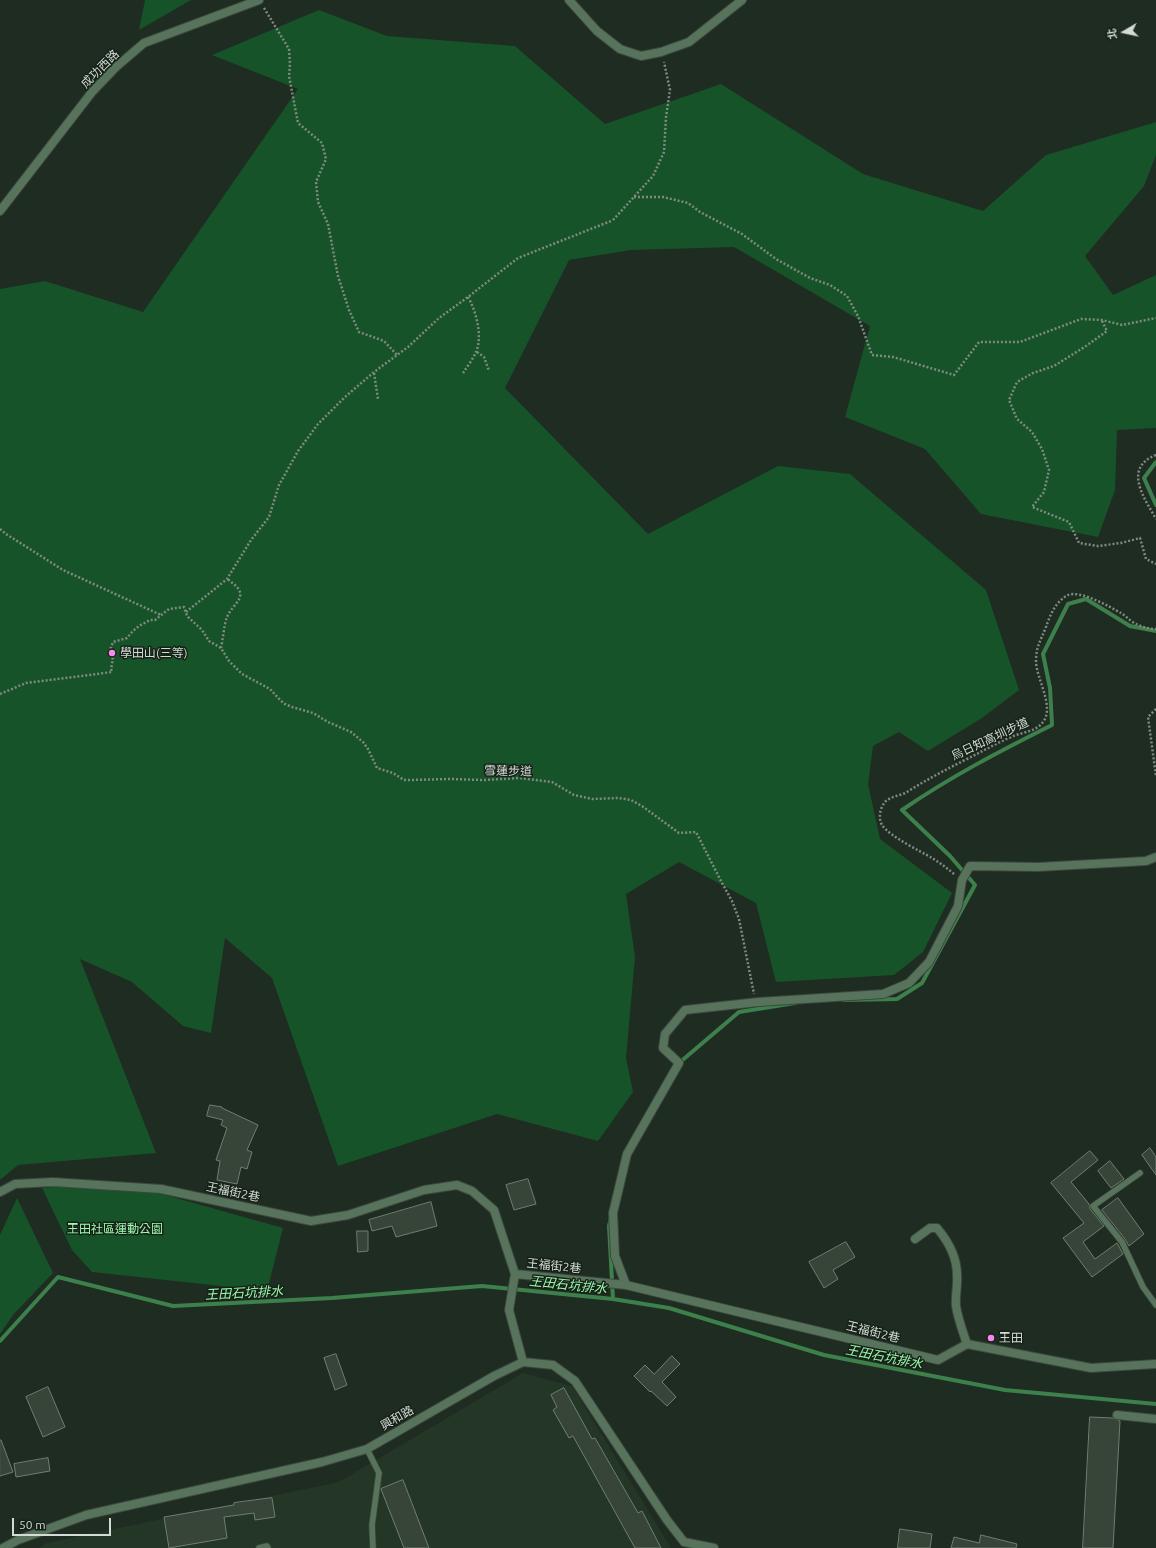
<!DOCTYPE html>
<html>
<head>
<meta charset="utf-8">
<style>
	body { margin:0 }
	#map { position:relative; width:1156px; height:1548px; overflow:hidden; background:#1f2c21; font-family:Ubuntu,"Noto Sans TC",sans-serif }
	canvas { display:block }
	.north { position:absolute; left:1104px; top:12px; width:40px; height:40px; -webkit-text-stroke:3px #162218; paint-order:stroke; rotate:261deg; font-size:11px; font-weight:700; line-height:16px; text-align:center; color:#d3dbd4 }
	.north::after { content:''; display:block; margin:auto; width:14px; height:18px; background:#d3dbd4; clip-path:polygon(50% 0,100% 100%,50% 72%,0 100%) }
	.scale { position:absolute; left:12px; top:1518px; width:99px; height:18px; box-sizing:border-box; border:2px solid #d3dbd4; border-top:0; padding-left:5px; font-size:12px; line-height:14px; white-space:nowrap; color:#d3dbd4; -webkit-text-stroke:3px #162218; paint-order:stroke }
</style>
</head>
<body>
<div id="map">
<canvas width="1156" height="1548"></canvas>
<div class="north">北</div>
<div class="scale">50 m</div>
</div>
<script>
const ctx = document.querySelector('canvas').getContext('2d');
ctx.lineJoin = 'round';
function paint(path, color) {
  ctx.fillStyle = color;
  ctx.fill(path, 'evenodd');
}
function strokePath(path, color, width, dash) {
  ctx.strokeStyle = color;
  ctx.lineWidth = width;
  ctx.lineCap = dash ? 'butt' : 'round';
  ctx.setLineDash(dash || []);
  ctx.stroke(path);
}
function write(font, color, halo, rows, align = 'center') {
  ctx.font = font + ' Ubuntu,"Noto Sans TC",sans-serif';
  ctx.lineWidth = 3;
  ctx.setLineDash([]);
  ctx.textBaseline = 'middle';
  ctx.strokeStyle = halo;
  ctx.fillStyle = color;
  for (const [text, x, y, turn = 0] of rows) {
    ctx.save();
    ctx.translate(x, y);
    ctx.rotate((+turn || 0) * Math.PI / 180);
    ctx.textAlign = isNaN(turn) ? turn : align;
    if (halo) ctx.strokeText(text, 0, 0);
    ctx.fillText(text, 0, 0);
    ctx.restore();
  }
}
paint(new Path2D(`
	M523 1373 572 1386 671 1548H39L47 1543 339 1482Z`), '#243727');
paint(new Path2D(`
	M145 0H191L139 30Z
	M319 10 387 36 515 46 605 124 721 84 863 174 983 211 1046 155 1156 122V155L1144 186 1085 256 1113 295 1156 275V428L1117 430 1115 490 1098 537 981 514 925 449 845 417 870 326 734 247 631 250 569 260 505 388 648 534 778 466 850 474 986 590 1019 690 982 718 928 751 899 732 873 746 868 784 880 839 952 893 923 952 894 975 776 982 756 903 679 862 626 894 635 957 626 1058 633 1092 598 1141 497 1114 338 1166 272 978 225 938 211 1033 183 1026 132 982 80 959 156 1153 18 1165 0 1180V289L45 281 143 312 298 89 212 55Z
	M119 1182 283 1228 267 1291 92 1272 72 1250 42 1188Z
	M17 1198 53 1273 13 1315 0 1334V1235Z`), '#175328');
strokePath(new Path2D(`
	M1156 462 1144 478 1156 505
	M844 1000 897 999 922 983 975 885 950 856 902 810C950 777 1000 751 1052 725L1050 688 1043 654 1068 604 1086 599 1130 626 1156 631
	M679 1063 739 1012 795 1003
	M611 1218 609 1226 613 1299
	M0 1341 58 1277 173 1306 332 1298 482 1286 613 1299 669 1308 824 1355 1005 1390 1156 1404`), '#3d804c', 4);
const building = new Path2D(`
	M210 1105 222 1107V1108L258 1125 247 1150 252 1152 247 1169 241 1167 237 1184 217 1180 220 1161 216 1160 227 1128 221 1125 223 1120 207 1116Z
	M1150 1148 1156 1157V1175L1142 1155Z
	M1090 1151 1098 1160 1071 1182 1089 1204 1090 1209 1104 1226 1083 1242 1095 1259 1117 1243 1123 1254 1092 1277 1063 1238 1084 1223 1051 1183Z
	M1110 1161 1124 1179 1111 1188 1098 1171Z
	M528 1179 536 1204 514 1210 506 1185Z
	M1118 1198 1144 1234 1129 1246 1125 1239 1102 1210Z
	M431 1202 437 1226 396 1237 392 1226 372 1231 369 1220Z
	M357 1231H368V1251L358 1252Z
	M846 1242 855 1257 833 1270 838 1279 824 1288 809 1262Z
	M336 1354 347 1385 335 1390 324 1358Z
	M672 1356 680 1364 662 1382 676 1397 667 1406 651 1391 650 1392 634 1376 645 1365 654 1374Z
	M48 1387 65 1427 43 1437 26 1397Z
	M564 1388 592 1439 595 1438 638 1513 642 1511 661 1548H635L573 1436 569 1438 553 1410 557 1407 551 1395Z
	M1090 1417 1113 1418 1120 1421 1113 1548H1083Z
	M0 1440H1L13 1472 0 1476Z
	M48 1458 50 1471 16 1477 14 1464Z
	M403 1480 429 1548H404L381 1489Z
	M272 1498 275 1517 255 1520 254 1513 224 1517 227 1538 169 1548 164 1517 234 1505V1503Z
	M900 1529 932 1534 930 1548H898Z
	M981 1535 1017 1544 1016 1548H951L954 1537 979 1543Z`);
paint(building, '#374539');
strokePath(building, '#6f7e71', 1);
const service = new Path2D(`
	M1140 1173 1093 1206 1122 1242 1143 1287 1156 1305
	M367 1449 379 1473 372 1525 373 1548
	M259 1548 267 1546 268 1548`);
const minor = new Path2D(`
	M0 1192 15 1184 53 1182 161 1189 311 1221 348 1215 424 1190 457 1185 472 1191 494 1210 515 1274 626 1285 938 1360 967 1344 1091 1368 1156 1364
	M915 1239 930 1228H937C948 1241 957 1256 957 1275 958 1285 955 1295 956 1306 958 1319 963 1332 967 1344
	M515 1274 509 1310 523 1362
	M626 1285 615 1256 613 1213 627 1154 679 1063 663 1048 665 1034 685 1010 758 1002 883 994 909 983 929 962 958 906 962 880 970 866 1038 867 1146 861 1156 857
	M1117 1415 1156 1419
	M3 1548 18 1540 86 1515 322 1462 367 1449 494 1376 523 1362 553 1365 575 1381 667 1520 684 1542 714 1548`);
const tertiary = new Path2D(`
	M569 0 597 31 620 49 641 56 661 52 689 42 742 0
	M0 211 92 92 116 67 144 43 259 0`);
strokePath(service, '#3c483e', 7);
strokePath(minor, '#3c483e', 10);
strokePath(tertiary, '#3c483e', 10);
strokePath(new Path2D(`
	M264 8 289 49 290 64 289 76 298 123 322 143 326 159 316 182 318 202 328 224 338 276 349 310 359 332 384 341 397 355
	M634 197H663L688 203 700 212 742 234 776 259 810 278 830 285 847 296 858 316 872 355 893 357 954 375 979 342H1020L1081 319 1102 320 1122 325 1156 318
	M613 220 653 176 664 152 666 117 670 90 664 62
	M1102 321 1107 331 1086 346 1054 366 1033 373 1017 382 1009 400 1017 419 1032 432 1042 449 1049 470 1044 492 1032 507 1069 522 1079 543 1098 546 1121 543 1140 538 1146 559 1156 564
	M477 352 484 357 489 371
	M374 373 378 399
	M463 373C467 367 473 359 476 352 483 336 476 311 468 297
	M1156 455C1122 468 1145 499 1156 519
	M0 529 6 534 63 570 161 615
	M186 612 227 579 251 540 269 517 279 485 298 451 318 424 345 397 374 372 408 347 439 318 468 297 518 258 611 221
	M221 648C223 640 224 624 227 617 234 601 253 596 227 579
	M0 694 26 683 112 672 111 669 113 659 109 653 113 642 127 638 133 631 139 626 150 620H155L169 609 184 607 187 616 202 630 209 641 221 648 229 661 242 674 270 689 280 700 285 704 292 707 313 713 328 722 351 732 363 742 368 749 377 768 393 773 404 780H411L451 779 484 780 520 778 552 782 574 795 592 799 619 798 631 800 642 806 679 833 696 832 722 883 732 901 739 919 754 994
	M1156 709 1148 717 1156 776
	M954 874C947 868 940 863 932 858 920 851 889 836 882 825 878 818 880 808 885 802 891 796 900 796 907 792 926 780 945 770 965 760 981 752 995 744 1011 737 1022 732 1036 732 1043 722 1055 707 1036 678 1036 661 1036 646 1041 640 1046 627 1050 615 1056 601 1068 595 1081 590 1110 607 1121 613 1126 616 1130 621 1136 624 1142 627 1149 629 1156 629`), '#7f8a81', 2.5, [2, 2]);
strokePath(service, '#58735c', 5.5);
strokePath(minor, '#58735c', 8);
strokePath(tertiary, '#58735c', 8);
for (const [x, y, r, color] of [
	[112,653,4,"#f589ef"],
	[991,1338,4,"#f589ef"]
]) {
  const dot = new Path2D();
  dot.arc(x, y, r, 0, 2 * Math.PI);
  ctx.fillStyle = color;
  ctx.fill(dot);
  strokePath(dot, '#162218', 1.5);
}
write('12px', '#d3dbd4', '#162218', [
	["成功西路",100,69,-45],
	["烏日知高圳步道",990,739,-25],
	["雪蓮步道",508,771,1],
	["王福街2巷",233,1192,12],
	["王福街2巷",554,1266,6],
	["王福街2巷",873,1332,14],
	["興和路",397,1418,-30]
]);
write('12px', '#d3dbd4', '#162218', [
	["學田山(三等)",120,653],
	["王田",999,1338]
], 'left');
write('12px', '#9efbb0', '#162218', [
	["王田社區運動公園",115,1229]
]);
write('italic 13px', '#9af7ac', '#162218', [
	["王田石坑排水",568,1285,6],
	["王田石坑排水",244,1293,-3],
	["王田石坑排水",884,1357,11]
]);
</script>
</body>
</html>
